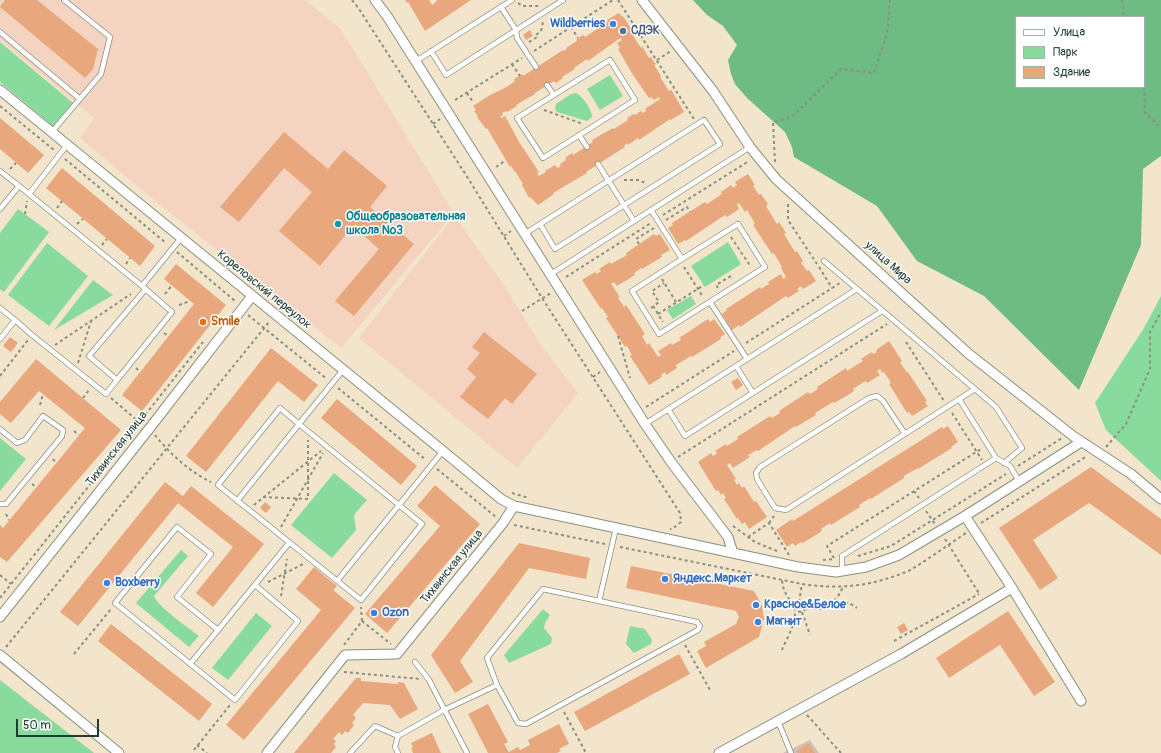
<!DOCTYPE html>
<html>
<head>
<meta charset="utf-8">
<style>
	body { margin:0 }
	#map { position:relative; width:1161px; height:753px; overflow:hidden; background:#f2e5cb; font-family:Pangolin,sans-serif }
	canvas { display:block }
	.legend { position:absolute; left:1015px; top:16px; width:130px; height:72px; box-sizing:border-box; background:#fff; border:1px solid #a5b1ae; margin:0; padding:5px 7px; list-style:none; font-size:12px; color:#1f3d34 }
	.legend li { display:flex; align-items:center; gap:8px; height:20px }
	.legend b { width:20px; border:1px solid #a5b1ae }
	.scale { position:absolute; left:16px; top:719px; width:83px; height:18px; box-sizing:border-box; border:2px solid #1f3d34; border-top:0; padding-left:5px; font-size:12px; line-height:14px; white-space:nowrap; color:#1f3d34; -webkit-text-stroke:3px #fff; paint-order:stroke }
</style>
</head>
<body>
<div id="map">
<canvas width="1161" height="753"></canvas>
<ul class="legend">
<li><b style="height:5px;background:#fff"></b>Улица</li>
<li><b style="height:11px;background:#88db9d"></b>Парк</li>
<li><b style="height:11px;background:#e8a77d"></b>Здание</li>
</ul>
<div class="scale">50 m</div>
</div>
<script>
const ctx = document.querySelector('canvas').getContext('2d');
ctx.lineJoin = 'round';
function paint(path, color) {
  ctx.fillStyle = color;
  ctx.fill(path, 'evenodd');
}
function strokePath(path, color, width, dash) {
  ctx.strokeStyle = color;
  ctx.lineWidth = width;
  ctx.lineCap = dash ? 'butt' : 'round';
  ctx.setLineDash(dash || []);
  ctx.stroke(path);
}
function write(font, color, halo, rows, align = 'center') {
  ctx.font = font + ' Pangolin,sans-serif';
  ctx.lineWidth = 3;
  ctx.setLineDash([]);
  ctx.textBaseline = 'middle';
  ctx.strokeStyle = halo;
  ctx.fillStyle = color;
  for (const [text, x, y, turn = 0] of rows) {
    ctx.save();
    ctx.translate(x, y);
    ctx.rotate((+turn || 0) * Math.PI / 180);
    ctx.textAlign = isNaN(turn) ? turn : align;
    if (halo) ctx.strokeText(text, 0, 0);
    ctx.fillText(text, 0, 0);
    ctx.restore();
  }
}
paint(new Path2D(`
	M0 0H305L340 28 454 213 341 348 154 200 80 138 94 118 0 40Z
	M454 216 502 282 540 344 578 393 517 468 359 338Z`), '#f4d3c1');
paint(new Path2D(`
	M810 740 819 753H783Z`), '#d0c0bc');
paint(new Path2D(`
	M0 42 73 103 53 126 0 82Z
	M610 75 623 96 600 110 587 89Z
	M576 93C583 97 592 109 592 117L587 121 557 112 555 109 556 104 571 94Z
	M18 209 49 232 4 292 0 289V233Z
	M728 242 741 264 705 287 691 266Z
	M47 243 88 276 49 326 8 295Z
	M93 280 113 295 54 330Z
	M691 296 696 304 673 319 667 310Z
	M1161 296V481L1106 430 1095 403 1144 328Z
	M0 438 26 459 0 491Z
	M334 473 367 500 354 515 356 530 332 558 291 525Z
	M181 550 188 556 154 596C158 607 189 628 199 636L189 647 136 603Z
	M543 609 550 615 545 623 544 628 552 638 551 644 509 663 504 655Z
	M256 613 272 626 228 680 212 668Z
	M630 626 645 629 652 640 651 644 634 653 626 644Z
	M0 680 94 753H0Z`), '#88db9d');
paint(new Path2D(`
	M693 0H1161V156L1143 169 1141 245 1079 390 984 296 917 261 877 206 794 157 792 147 785 132 747 98 735 84 731 74 728 60 737 45 723 26 707 15ZM1016 17H1144V87H1016Z`), '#6ebb84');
paint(new Path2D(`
	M5 0H37L98 49 93 69 85 78 0 7Z
	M405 0H429L432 5 437 1 436 0H471L425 31 408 2 407 3Z
	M619 13 622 17 623 16 634 33 632 34 641 48 642 46 649 58 651 57 654 62 656 64 654 65 661 76 660 77 669 91 671 90 672 91 684 112 671 120 670 119 639 140 638 138 628 145 627 143 624 146 625 147 586 172 587 173 553 193 554 194 538 205 530 197 529 198 522 185 523 184 515 171V172L511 166 510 167 487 128 486 129 477 117 478 116 474 111 476 110 473 106 490 95 505 88 515 81 514 79 522 74 523 76 563 50 564 51 567 49 566 48 577 41 576 40 583 35 585 37 608 22 607 20ZM620 38 622 40 617 43 620 48 618 49 633 75 649 98 651 97 654 100 659 97 660 99 645 109 646 111 643 113 641 111 635 115 634 114 627 118 628 120 614 129 613 128 592 140 593 142 573 155 572 153 565 158 566 160 560 164 561 166 557 168 555 165 545 171 546 172 539 176 537 173 539 172 519 142 505 116 502 118 500 117 503 115 502 113 506 111 507 112 517 106 516 105 535 94V93L554 81 556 83 563 78 562 77 575 69 574 68 587 59 588 61Z
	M530 30 533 36 526 40 523 35Z
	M0 118 44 155 28 173 0 149Z
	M284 132 328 169 344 150 387 186 370 207 414 244 354 316 335 301 379 249 353 226 320 266 279 231 312 192 284 168 239 222 220 207Z
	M62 168 155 246 140 266 46 188Z
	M748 174 755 185 753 186 759 195 761 194 768 204 766 206 777 224 779 222 786 233 784 234 795 252 797 251 803 261 801 263 807 271 809 270 816 281 803 289 801 286 797 289 799 291 788 298 786 296 740 327 739 325 732 330 722 314 727 310 726 309 760 287 761 289 769 284 768 282 781 274 783 279 786 277 781 268 782 267 776 257 774 253 772 254 753 225 755 224 753 220 747 210 745 212 739 203 737 204 739 209 727 217 725 215 686 241 685 240 678 244 668 228 673 225 672 223 705 202 707 204 722 194 721 192 731 185 733 188 737 185 735 182Z
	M654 234 656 236 660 234 670 250 661 255 662 257 642 269 641 268 634 273 635 275 617 286 614 282 611 284 620 297 618 298 624 307 626 305 645 334 642 336 647 345 649 343 658 357 661 355 658 351 671 343 672 345 681 340 679 338 708 319 710 322 714 319 725 334 720 338 721 339 692 357 691 356 676 365 677 368 666 375 665 372 661 375 662 377 649 385 630 356 632 355 627 346 625 347 606 318 608 317 602 308 601 309 582 280 595 272 597 274 601 271 599 269 610 262 611 264 627 255 626 253Z
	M176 264 226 305 142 411 122 395 194 304 164 279Z
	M484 332 537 374 512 404 505 398 488 419 460 397 476 377 467 369 480 353 472 347Z
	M10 337 18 343 11 352 3 346Z
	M889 341 902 361 900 362 907 373 908 372 927 401 925 402 928 406 912 416 909 412 907 413 889 384 891 383 888 378 884 372 882 373 880 369 877 371 880 375 867 383 866 381 862 383 853 389 854 391 848 395 834 403 833 402 815 413 816 415 796 427 795 426 758 451 757 450 748 455 750 457 733 468 730 463 727 465 736 479 734 480 737 485 739 483 742 488 744 486 754 502 756 501 767 517 749 529 745 522 742 524 738 518 737 519 724 499 726 498 723 493 721 495 718 490 716 491 698 462 711 453 713 456 717 453 715 451 726 444 727 446 738 439 737 437 770 416 772 418 780 413 779 411 808 392 810 394 818 389 817 387 846 368 847 371 863 361 861 359 872 352 873 354 877 352 876 350Z
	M271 348 318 385 304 402 278 381 206 472 186 456Z
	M36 359 121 430 7 562 0 557V525L3 528 85 428 39 391 11 423 0 414V402Z
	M738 378 743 385 736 390 731 382Z
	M337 399 417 466 401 485 321 418Z
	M948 426 958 442 951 447 952 448 918 469V468L909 473 904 476V478L871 499 870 498 859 505 860 507 831 525 830 523 821 529 822 531 803 543 801 542 795 546 793 543 787 547 776 530 792 519 793 521 942 427 943 429Z
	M1091 467 1161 519V555L1089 503 1033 540 1058 578 1040 590 999 528Z
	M165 482 183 496 191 486 264 544 213 607 196 593 233 547 178 503 78 626 60 612Z
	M435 485 480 524 387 633 365 614 440 526 417 506Z
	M265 502 271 507 266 513 260 508Z
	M519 543 590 558 586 579 529 568 460 661 473 682 455 693 431 655Z
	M631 566 754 591 762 606 764 619 759 637 706 668 697 651 706 646 704 642 736 624 739 617 736 611 626 588Z
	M314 567 337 586 333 590 355 608 244 740 226 725 321 610 296 589Z
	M1008 611 1055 682 1034 696 1000 645 949 678 936 658Z
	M904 623 908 630 901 634 897 627Z
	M111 624 212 704 199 721 98 641Z
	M679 654 690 674 585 731 574 712Z
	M356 678H361V681L398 684V682L404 683 418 709 400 719 390 705 363 703 353 715 356 718 352 723 354 725 348 733 345 731 342 735 339 732 333 739 336 741 334 744 336 747 331 753H294Z
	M488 704 508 742 504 744 509 752 518 747 520 750 530 745 528 740 559 724 569 744 559 749 561 751 557 753H488L468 714Z
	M432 733 441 753H413L411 748 413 747 411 743Z
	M809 743 815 753H798L796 751Z`), '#e8a77d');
const service = new Path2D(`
	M501 7 516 30 517 38 536 67
	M0 32 80 99
	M431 51 446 75 563 0
	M610 60 635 100 543 158 517 118Z
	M416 61 512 0
	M547 85 554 95
	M51 133 101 74 110 37 64 0
	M579 135 587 147
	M598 164 634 221
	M0 171 29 194 67 145
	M29 194 142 286 181 238
	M0 209 19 186
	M651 210 682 259 738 224 765 267 659 334 632 291 682 259
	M526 233 704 120 720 144 555 249 540 224
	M824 261 996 407 1022 448 1004 463
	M551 274 750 147
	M142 286 172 312 117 380 89 356 145 290
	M710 302 747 359
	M0 308 15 320 0 339
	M15 320 32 335 106 394 117 380
	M736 366 753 393
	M343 370 299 424 280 408 218 485 361 600 422 524 399 505 443 451
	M668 409 685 436 882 311
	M645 424 857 289
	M0 429 17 443 25 440 43 416 63 430 62 436 6 504H0
	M905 434 883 401 877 396 869 398 760 467 756 473 757 479 775 508 786 510 975 389
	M996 458 1010 466 1019 481
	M237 501 299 424 399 505 337 581
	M842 571V556L996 458 959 399
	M255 585 298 621 235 700 115 603 177 527 211 554 177 597 218 630 289 543
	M599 601 616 528
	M415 662 429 680 467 753
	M190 664 218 630
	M778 721 791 753
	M350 753 375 726 398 736
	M398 753 395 747 398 736 444 710 497 685 518 723 526 724 698 630 700 626 697 622 543 589 487 658 497 685`);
const minor = new Path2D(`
	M375 0 387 16 645 424 671 462 728 537 733 553
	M642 0 713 91 750 147 776 179 969 354 1073 436 1131 474 1161 499
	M0 90 443 451 501 499 514 506 798 567 836 572 866 567 899 555 965 516 1081 442
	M965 516 1012 588 1081 701
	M0 617 149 429 252 296
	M0 655 119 753
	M267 753 345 655 397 654 503 523 514 506
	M719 753 901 654 1012 588`);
strokePath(service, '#889180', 6);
strokePath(minor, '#889180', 11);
strokePath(new Path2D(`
	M352 0 359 9 466 175 542 298 680 513 681 522 672 529H670
	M618 0 694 119
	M1122 0 1124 17
	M518 3 523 6H539
	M571 27 578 38
	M529 42 537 37 536 35 541 31 543 22
	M534 51 613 0
	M657 60 671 51
	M512 64 520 76
	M1144 87 1145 113 1161 128
	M467 93 473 102
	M455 100 522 58
	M0 106 54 150
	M544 110 583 124
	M433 124 440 119
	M65 159 166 243
	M775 162 773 122 792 117 841 69 874 73 887 33 890 0
	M496 167 506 160
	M10 169 16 163
	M624 180H639L645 183
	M788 204V220L817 264
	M57 208 62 201
	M25 214 27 201
	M663 215 749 161
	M666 220 687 207 690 212
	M77 224 83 219
	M504 236 511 231
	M731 237 751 267
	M639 244 636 239 654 228
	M102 245 107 239
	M177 252 235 301
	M126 264 130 258
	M684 267 703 297
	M819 267 832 288
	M566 277 651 223
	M662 279 676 302
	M718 288 716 285 731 276 732 279
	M165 294 172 285
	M179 305 190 301
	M653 306 663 322
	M651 308 659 302 652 291 664 283
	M522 311 551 293
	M658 314 704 285
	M248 315 327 379
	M164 333 169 336
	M618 336 630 378
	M906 342 944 401
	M746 343 840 283
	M55 345 131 294
	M78 363 91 321
	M136 368 140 372
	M0 376 28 340
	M593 377 600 372
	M338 388 426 460
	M83 398 89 390
	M111 398 139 422
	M40 405 43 394
	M646 407 734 351
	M952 413 982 460
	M74 431 79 435
	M155 435C170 454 190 472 211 482
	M1106 447 1126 424 1150 369V332L1161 312
	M678 457 887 324
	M53 459 56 463
	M1018 466 1062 438
	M437 469 496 517
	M32 484 36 487
	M914 491 919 498
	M512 493 529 498
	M263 497 308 499V440
	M254 505 321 451
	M926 511 935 524
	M6 514 9 520
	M769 523 774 516
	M981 523 1087 456
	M514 525 605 544
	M733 526 755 542 777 551
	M281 527 323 453
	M748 537 769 523 789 555
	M945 539 980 595
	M620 547 802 584C834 589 864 587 895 576 901 574 907 572 912 569 930 558 948 545 966 533
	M858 556 891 546 1006 474
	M834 558 827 546 981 449
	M823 560 834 559
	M0 575 11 584
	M268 582 305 563
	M281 596 287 559
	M0 598 203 342
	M799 602 802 584
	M793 604 799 602 805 605 807 608 802 612 795 611
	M833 604C844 601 849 602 857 608
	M807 608C827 612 834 605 843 587
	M802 612 810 635
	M362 621 391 644
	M894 641 979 594
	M344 645 362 621 361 607
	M685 645 710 690
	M6 647 269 322
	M782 650C787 637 801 617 792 603 786 595 783 590 782 580
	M74 654 111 609
	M344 672 420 679
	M564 712 586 753
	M807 715 841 753
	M197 745 207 753
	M194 750 230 705`), '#889180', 2, [3, 3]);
strokePath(service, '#fff', 4.5);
strokePath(minor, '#fff', 9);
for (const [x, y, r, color] of [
	[613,24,4,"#3f7fe0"],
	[623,31,4,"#5c6f8a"],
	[338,224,4,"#0f9aa8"],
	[203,322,4,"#e8710a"],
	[665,579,4,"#3f7fe0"],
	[107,583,4,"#3f7fe0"],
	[756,605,4,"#3f7fe0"],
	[374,613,4,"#3f7fe0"],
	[758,622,4,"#3f7fe0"]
]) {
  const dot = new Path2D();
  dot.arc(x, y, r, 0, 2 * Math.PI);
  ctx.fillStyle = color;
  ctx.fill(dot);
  strokePath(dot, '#fff', 1.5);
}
write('bold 12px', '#366cbe', '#fff', [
	["Wildberries",605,24,"right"],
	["Яндекс.Маркет",673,579],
	["Boxberry",115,583],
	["Красное&Белое",764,605],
	["Ozon",382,613],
	["Магнит",766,622]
], 'left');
write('bold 12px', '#4e5e75', '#fff', [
	["СДЭК",631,31]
], 'left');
write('bold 12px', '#0d838f', '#fff', [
	["Общеобразовательная",346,217],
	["школа №3",346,231]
], 'left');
write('12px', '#1f3d34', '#fff', [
	["улица Мира",888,263,42],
	["Кореловский переулок",264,290,39],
	["Тихвинская улица",117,449,-52],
	["Тихвинская улица",452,567,-51]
]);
write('bold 12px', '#c56008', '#fff', [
	["Smile",211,322]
], 'left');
</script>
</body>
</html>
